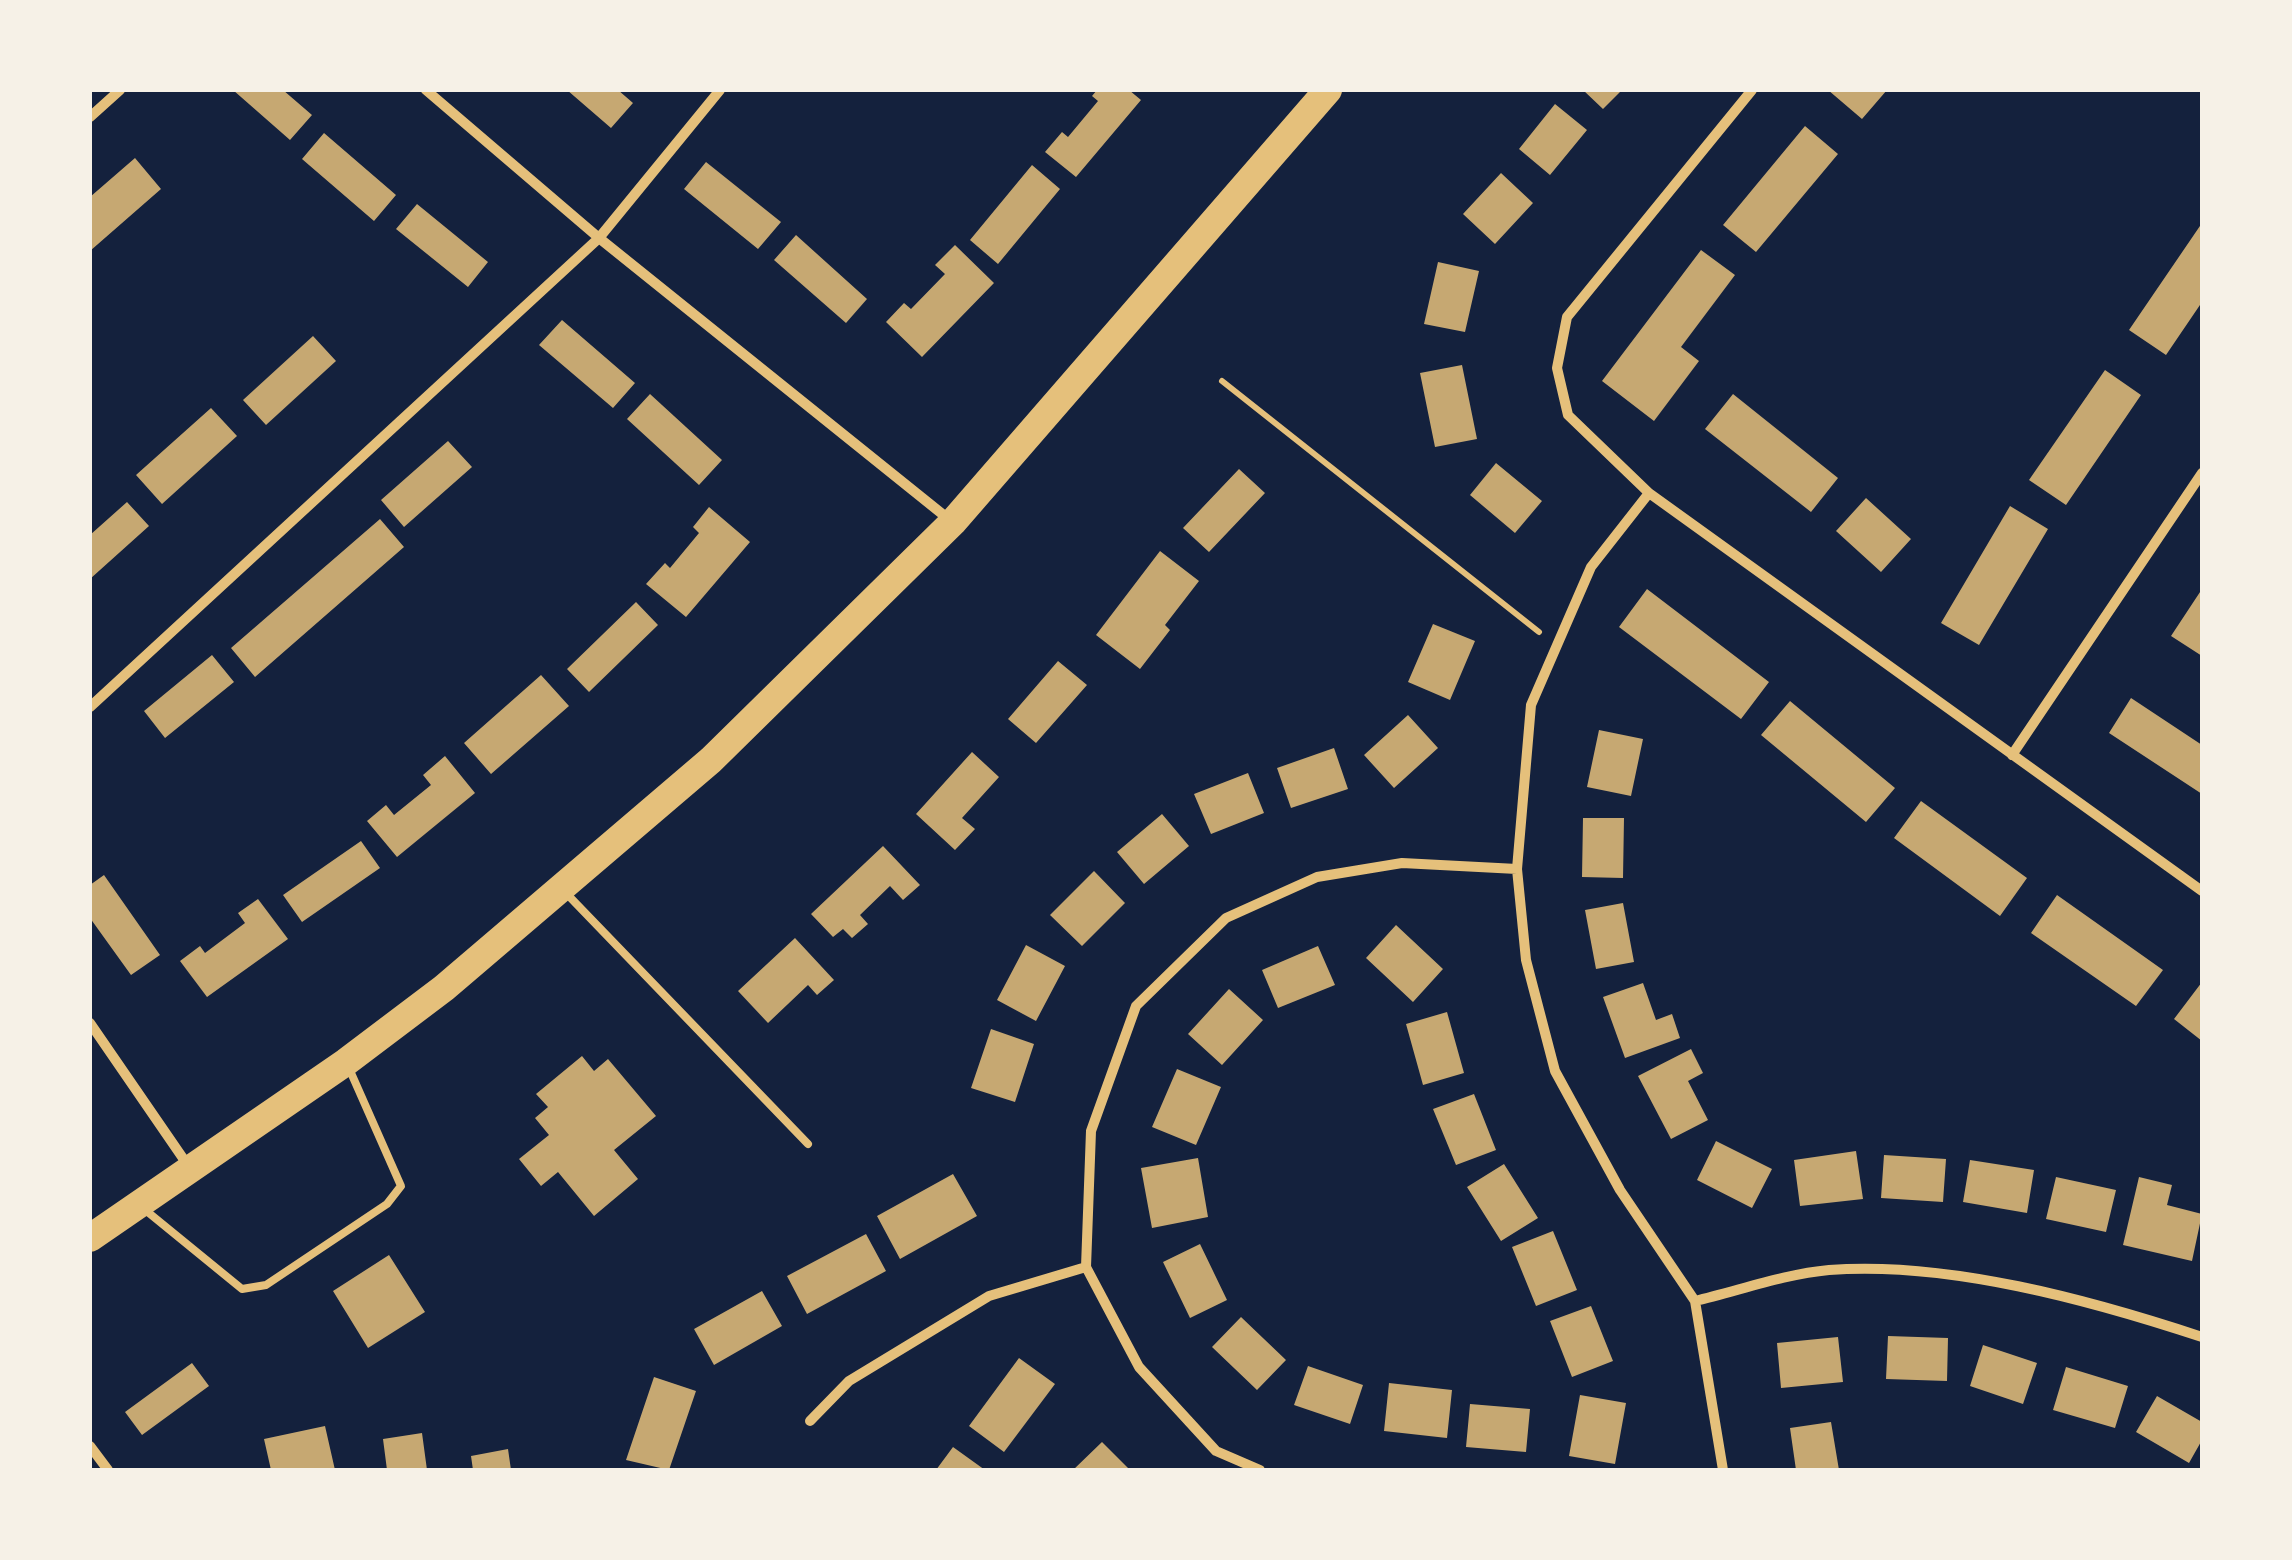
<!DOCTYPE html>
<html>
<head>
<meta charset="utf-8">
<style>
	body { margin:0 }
	#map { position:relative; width:2292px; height:1560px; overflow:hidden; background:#14213d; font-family:Cabin,sans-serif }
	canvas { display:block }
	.frame { position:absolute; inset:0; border:92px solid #f6f1e7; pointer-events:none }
</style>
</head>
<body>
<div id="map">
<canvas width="2292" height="1560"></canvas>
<div class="frame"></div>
</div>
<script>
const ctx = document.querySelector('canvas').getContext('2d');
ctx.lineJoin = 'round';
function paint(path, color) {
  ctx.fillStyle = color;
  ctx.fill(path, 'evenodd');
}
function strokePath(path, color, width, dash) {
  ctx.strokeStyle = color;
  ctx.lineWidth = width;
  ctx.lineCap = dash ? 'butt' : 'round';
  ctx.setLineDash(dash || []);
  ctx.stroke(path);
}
paint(new Path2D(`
	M233 90H283L312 115 290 140Z
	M567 90H618L633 103 611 128Z
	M1097 90H1129L1141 100 1076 177 1045 152 1062 132 1068 137 1098 101 1092 96Z
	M1583 90H1622L1603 109Z
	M1828 90H1887L1862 119Z
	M1555 104 1587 130 1550 175 1519 149Z
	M1805 126 1838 154 1756 252 1723 225Z
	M324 133 396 195 374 221 302 159Z
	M135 158 161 189 90 251V197Z
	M706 162 781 222 758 249 684 189Z
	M1032 165 1060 189 998 264 970 240Z
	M1501 173 1533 203 1495 244 1463 214Z
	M417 204 488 262 468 287 396 229Z
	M2202 223V302L2166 355 2129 330Z
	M796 235 867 299 846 323 774 260Z
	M955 245 994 283 922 357 886 322 904 303 911 309 945 274 935 265Z
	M1701 250 1735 275 1681 347 1699 361 1654 421 1602 381Z
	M1438 262 1479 271 1465 332 1424 324Z
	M562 320 635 383 613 408 539 345Z
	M313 336 336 361 266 425 243 400Z
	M1462 365 1477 439 1435 447 1420 373Z
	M2105 370 2141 395 2066 505 2029 480Z
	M650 394 722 460 699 485 627 419Z
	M1733 394 1838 478 1811 512 1705 429Z
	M211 408 237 436 162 504 136 475Z
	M448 441 472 467 404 527 381 500Z
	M1496 463 1542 501 1515 533 1470 495Z
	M1239 469 1265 493 1209 552 1183 528Z
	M1866 498 1911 539 1881 572 1836 531Z
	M127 502 149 526 90 579V535Z
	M2010 506 2048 529 1979 645 1941 623Z
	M709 507 750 542 686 617 646 584 665 563 670 568 699 533 693 527Z
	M380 519 404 547 255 677 231 648Z
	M1160 551 1199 581 1165 625 1170 630 1140 669 1096 635Z
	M1647 589 1769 682 1741 719 1619 627Z
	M2202 589V656L2171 636Z
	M636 602 658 625 589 692 567 669Z
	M1433 624 1475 641 1450 700 1408 682Z
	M212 655 234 682 165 738 144 711Z
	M1058 661 1087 685 1036 743 1008 719Z
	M541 675 569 706 491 774 464 743Z
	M2131 698 2202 745V794L2109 733Z
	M1790 701 1895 788 1866 822 1761 735Z
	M1408 715 1438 748 1394 788 1364 755Z
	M1599 730 1643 739 1631 796 1587 787Z
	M1334 748 1348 789 1291 808 1277 768Z
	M972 752 999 777 962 818 975 829 955 850 916 814Z
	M445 756 475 793 397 857 367 821 386 805 394 815 431 785 423 775Z
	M1248 773 1264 813 1211 834 1194 794Z
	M1921 801 2027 878 2000 916 1894 838Z
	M1162 814 1189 846 1144 884 1117 852Z
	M1583 818H1624L1623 878 1582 877Z
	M361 841 380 868 302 922 283 895Z
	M883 846 920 885 903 900 890 886 860 915 868 924 852 938 843 929 833 937 811 914Z
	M1094 871 1125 903 1082 946 1050 915Z
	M104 875 160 955 131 975 90 918V885Z
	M2057 895 2163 970 2136 1006 2031 933Z
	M258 899 288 939 207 997 180 961 200 946 205 953 245 923 238 913Z
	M1623 903 1634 962 1596 969 1585 910Z
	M1396 925 1443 969 1413 1002 1366 958Z
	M795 938 834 980 817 995 808 985 768 1023 738 991Z
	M1026 945 1065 966 1036 1021 997 1000Z
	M1318 946 1335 985 1278 1008 1262 970Z
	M2202 982V1041L2174 1019Z
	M1643 983 1656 1020 1672 1014 1680 1038 1625 1058 1603 997Z
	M1229 989 1263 1020 1222 1065 1188 1034Z
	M1447 1012 1464 1073 1423 1085 1406 1024Z
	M991 1029 1034 1044 1015 1102 971 1088Z
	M1691 1049 1703 1073 1688 1081 1708 1120 1671 1139 1638 1076Z
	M582 1056 594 1071 608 1059 656 1116 614 1150 638 1179 594 1216 558 1172 541 1186 519 1159 549 1135 535 1118 548 1107 536 1094Z
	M1177 1069 1221 1087 1196 1145 1152 1127Z
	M1474 1094 1496 1150 1456 1165 1433 1109Z
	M1716 1141 1772 1169 1752 1208 1697 1180Z
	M1856 1151 1863 1199 1800 1206 1794 1160Z
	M1884 1155 1946 1159 1943 1202 1881 1198Z
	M1198 1158 1208 1217 1152 1228 1141 1168Z
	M1970 1160 2034 1170 2027 1213 1963 1202Z
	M1504 1164 1538 1218 1501 1241 1467 1187Z
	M953 1174 977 1216 900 1259 877 1216Z
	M2056 1177 2116 1190 2106 1232 2046 1219Z
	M2139 1177 2172 1185 2167 1205 2202 1214 2192 1261 2123 1245Z
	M1553 1231 1577 1290 1536 1306 1512 1247Z
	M866 1234 886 1271 807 1314 787 1276Z
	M1200 1244 1227 1300 1190 1318 1163 1262Z
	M389 1255 425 1312 368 1348 333 1291Z
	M762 1291 782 1326 714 1365 694 1329Z
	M1591 1306 1613 1361 1572 1377 1550 1321Z
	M1241 1317 1286 1360 1257 1390 1212 1347Z
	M1888 1336 1948 1338 1947 1381 1886 1379Z
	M1838 1337 1843 1382 1781 1388 1777 1343Z
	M1983 1345 2037 1363 2023 1404 1970 1386Z
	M1019 1358 1055 1384 1004 1452 969 1426Z
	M192 1363 209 1386 142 1435 125 1412Z
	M1308 1366 1363 1385 1350 1424 1294 1405Z
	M2066 1367 2128 1386 2115 1428 2053 1410Z
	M654 1377 696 1391 669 1470 626 1460Z
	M1389 1383 1452 1390 1447 1438 1384 1431Z
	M1580 1395 1626 1403 1615 1464 1569 1456Z
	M2157 1396 2202 1422V1440L2189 1463 2136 1432Z
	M1470 1404 1530 1409 1526 1452 1466 1447Z
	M1831 1422 1839 1470H1796L1790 1428Z
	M325 1426 335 1470H271L264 1439Z
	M422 1433 427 1470H387L383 1439Z
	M1102 1442 1130 1470H1073Z
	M953 1447 985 1470H936Z
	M508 1449 511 1470H473L471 1456Z`), '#c6a872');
strokePath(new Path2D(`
	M1222 381 1539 632`), '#e5c07b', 6);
strokePath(new Path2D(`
	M564 891 808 1144
	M144 1209 242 1289 266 1285 387 1204 401 1186 348 1066`), '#e5c07b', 8);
strokePath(new Path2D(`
	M426 90 599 238 951 521
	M1752 90 1567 317 1557 368 1568 415 1649 493 2202 891
	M90 117 120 90
	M1649 493 1591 567 1531 705 1517 869 1526 960 1555 1071 1620 1190 1695 1301 1723 1470
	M90 707 599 238 720 90
	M2012 755 2202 473
	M90 1023 189 1167
	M1695 1301C1738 1291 1785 1274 1829 1270 1948 1261 2090 1300 2202 1337
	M810 1421 849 1381 989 1296 1086 1267
	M90 1446 108 1470
	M1260 1470 1216 1451 1139 1367 1086 1267 1091 1131 1136 1006 1226 918 1317 877 1402 863 1517 869`), '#e5c07b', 10);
strokePath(new Path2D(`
	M90 1238 346 1062 444 988 711 760 953 522 1328 90`), '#e5c07b', 28);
</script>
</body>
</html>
